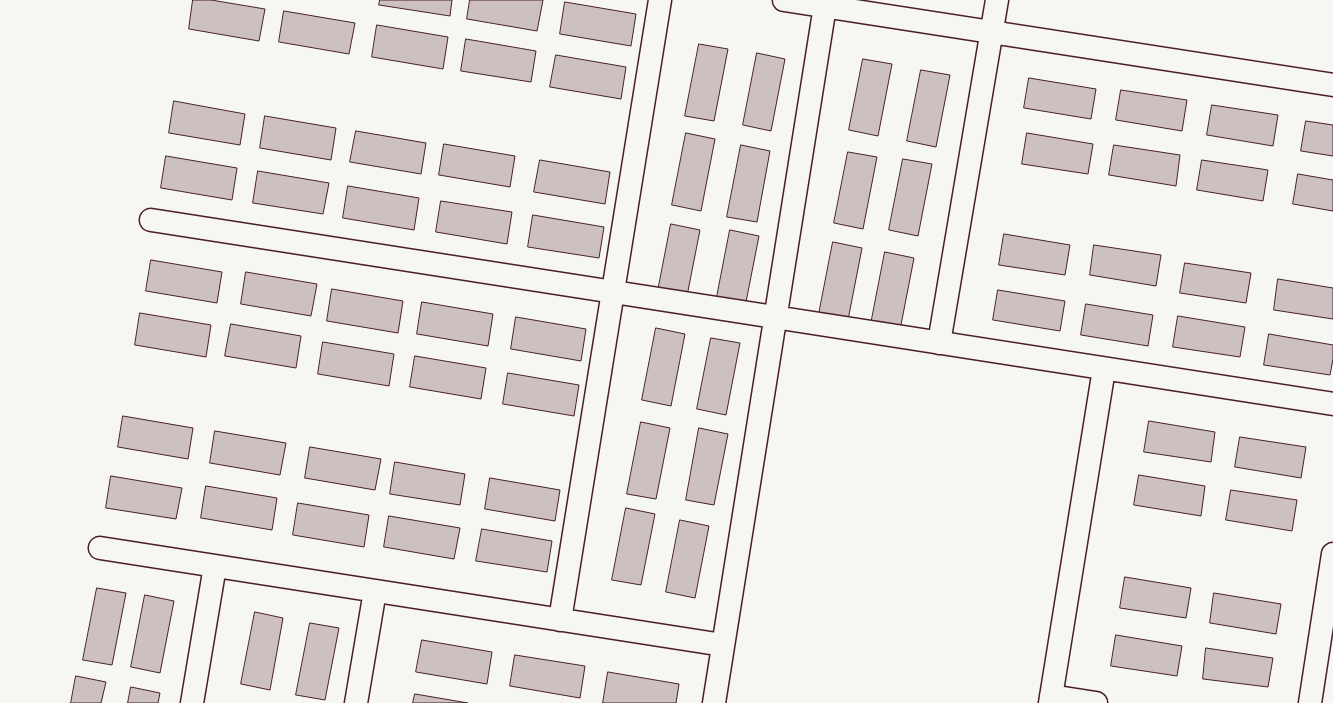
<!DOCTYPE html>
<html>
<head>
<meta charset="utf-8">
<style>
	body { margin:0 }
	canvas { display:block; background:#f6f6f2 }
</style>
</head>
<body>
<canvas width="1333" height="703"></canvas>
<script>
const ctx = document.querySelector('canvas').getContext('2d');
ctx.lineJoin = 'round';
function paint(path, color) {
  ctx.fillStyle = color;
  ctx.fill(path, 'evenodd');
}
function strokePath(path, color, width, dash) {
  ctx.strokeStyle = color;
  ctx.lineWidth = width;
  ctx.lineCap = dash ? 'butt' : 'round';
  ctx.setLineDash(dash || []);
  ctx.stroke(path);
}
const building = new Path2D(`
	M193 0H211L265 9 259 41 189 29Z
	M380 0H452L450 16 379 5Z
	M470 0H543L537 31 467 19Z
	M565 2 636 14 631 46 560 34Z
	M284 11 355 23 349 54 279 42Z
	M377 25 448 37 443 69 372 57Z
	M466 39 536 51 531 82 461 71Z
	M699 44 728 49 714 121 685 116Z
	M757 53 785 59 771 131 743 125Z
	M556 55 626 67 621 99 550 87Z
	M863 59 892 64 878 136 849 130Z
	M921 70 950 75 936 147 907 141Z
	M1029 78 1096 89 1091 119 1024 108Z
	M1121 90 1187 100 1182 131 1116 120Z
	M174 101 245 114 240 145 169 133Z
	M1212 105 1278 115 1273 146 1207 135Z
	M265 116 336 128 331 160 260 148Z
	M1306 121 1333 125V156L1301 151Z
	M356 131 426 143 421 174 350 162Z
	M686 133 715 139 701 211 672 205Z
	M1027 133 1093 144 1088 174 1022 164Z
	M444 144 515 156 510 187 439 175Z
	M741 145 770 151 757 222 727 217Z
	M1114 145 1180 155 1176 186 1109 175Z
	M848 152 877 157 863 229 834 223Z
	M166 156 237 168 232 200 161 188Z
	M903 159 932 164 918 236 889 230Z
	M540 160 610 172 605 204 534 192Z
	M1202 160 1268 170 1263 201 1197 190Z
	M258 171 329 183 323 214 253 203Z
	M1298 174 1333 180V211L1293 204Z
	M348 186 419 198 414 230 343 218Z
	M441 201 512 212 507 244 436 232Z
	M533 215 604 227 599 258 528 247Z
	M671 224 700 230 686 301 657 296Z
	M730 230 759 236 745 307 716 302Z
	M1004 234 1070 245 1065 275 999 265Z
	M833 242 862 248 848 320 819 314Z
	M1094 245 1161 255 1156 286 1090 275Z
	M885 252 914 258 900 330 871 324Z
	M151 260 222 272 217 303 146 291Z
	M1185 263 1251 273 1246 303 1180 293Z
	M246 272 317 284 311 316 241 304Z
	M1278 279 1333 288V319L1274 310Z
	M332 289 403 301 398 333 327 321Z
	M998 290 1065 301 1060 331 993 320Z
	M422 302 493 314 488 346 417 334Z
	M1086 304 1153 315 1148 346 1081 335Z
	M140 313 211 325 206 357 135 345Z
	M1178 316 1245 327 1240 357 1173 347Z
	M516 317 586 329 581 361 511 349Z
	M231 324 301 336 296 368 225 356Z
	M656 328 685 334 671 406 642 400Z
	M1269 334 1333 345V359L1330 375 1264 365Z
	M711 338 740 343 726 415 697 409Z
	M323 342 394 354 389 386 318 374Z
	M415 356 486 368 481 399 410 387Z
	M508 373 579 385 574 416 503 404Z
	M123 416 193 428 188 459 118 447Z
	M1149 421 1215 432 1211 462 1144 452Z
	M641 422 670 428 656 499 627 494Z
	M699 428 728 434 714 505 686 500Z
	M215 431 286 443 280 475 210 463Z
	M1240 437 1306 447 1301 478 1235 467Z
	M310 447 381 459 375 490 305 478Z
	M395 462 465 474 460 505 390 494Z
	M1139 475 1205 486 1201 516 1134 505Z
	M111 476 182 488 176 519 106 508Z
	M490 478 560 490 555 521 485 509Z
	M206 486 277 498 272 530 201 518Z
	M1231 490 1297 500 1292 531 1226 520Z
	M298 503 369 515 364 547 293 535Z
	M626 508 655 514 641 585 612 580Z
	M389 516 460 528 454 559 384 547Z
	M680 520 709 526 695 598 666 592Z
	M482 529 552 541 547 572 476 561Z
	M1125 577 1191 588 1186 618 1120 608Z
	M97 588 126 593 112 665 83 660Z
	M1214 593 1281 604 1276 634 1210 623Z
	M145 595 174 601 160 673 131 667Z
	M255 612 283 618 270 690 241 684Z
	M310 623 339 628 325 700 296 695Z
	M1116 635 1182 646 1177 676 1111 666Z
	M422 640 492 652 487 684 416 672Z
	M1206 648 1273 658 1268 687 1203 679Z
	M515 655 585 666 580 698 510 686Z
	M608 672 679 684 676 703H603Z
	M76 676 106 682 101 703H71Z
	M131 687 160 693 158 703H128Z
	M415 694 468 703H413Z`);
paint(building, '#ccc1c0');
strokePath(building, '#4a1f2b', 1);
const minor = new Path2D(`
	M784 0 1333 85
	M151 220 1333 404
	M939 343 997 0
	M100 548 723 645
	M560 620 660 0
	M1051 696 1096 703
	M192 703 215 566
	M356 703 375 591
	M714 703 825 6
	M1050 703 1104 369
	M1310 703 1333 554`);
strokePath(minor, '#4a1f2b', 25);
strokePath(minor, '#f6f6f2', 22);
</script>
</body>
</html>
